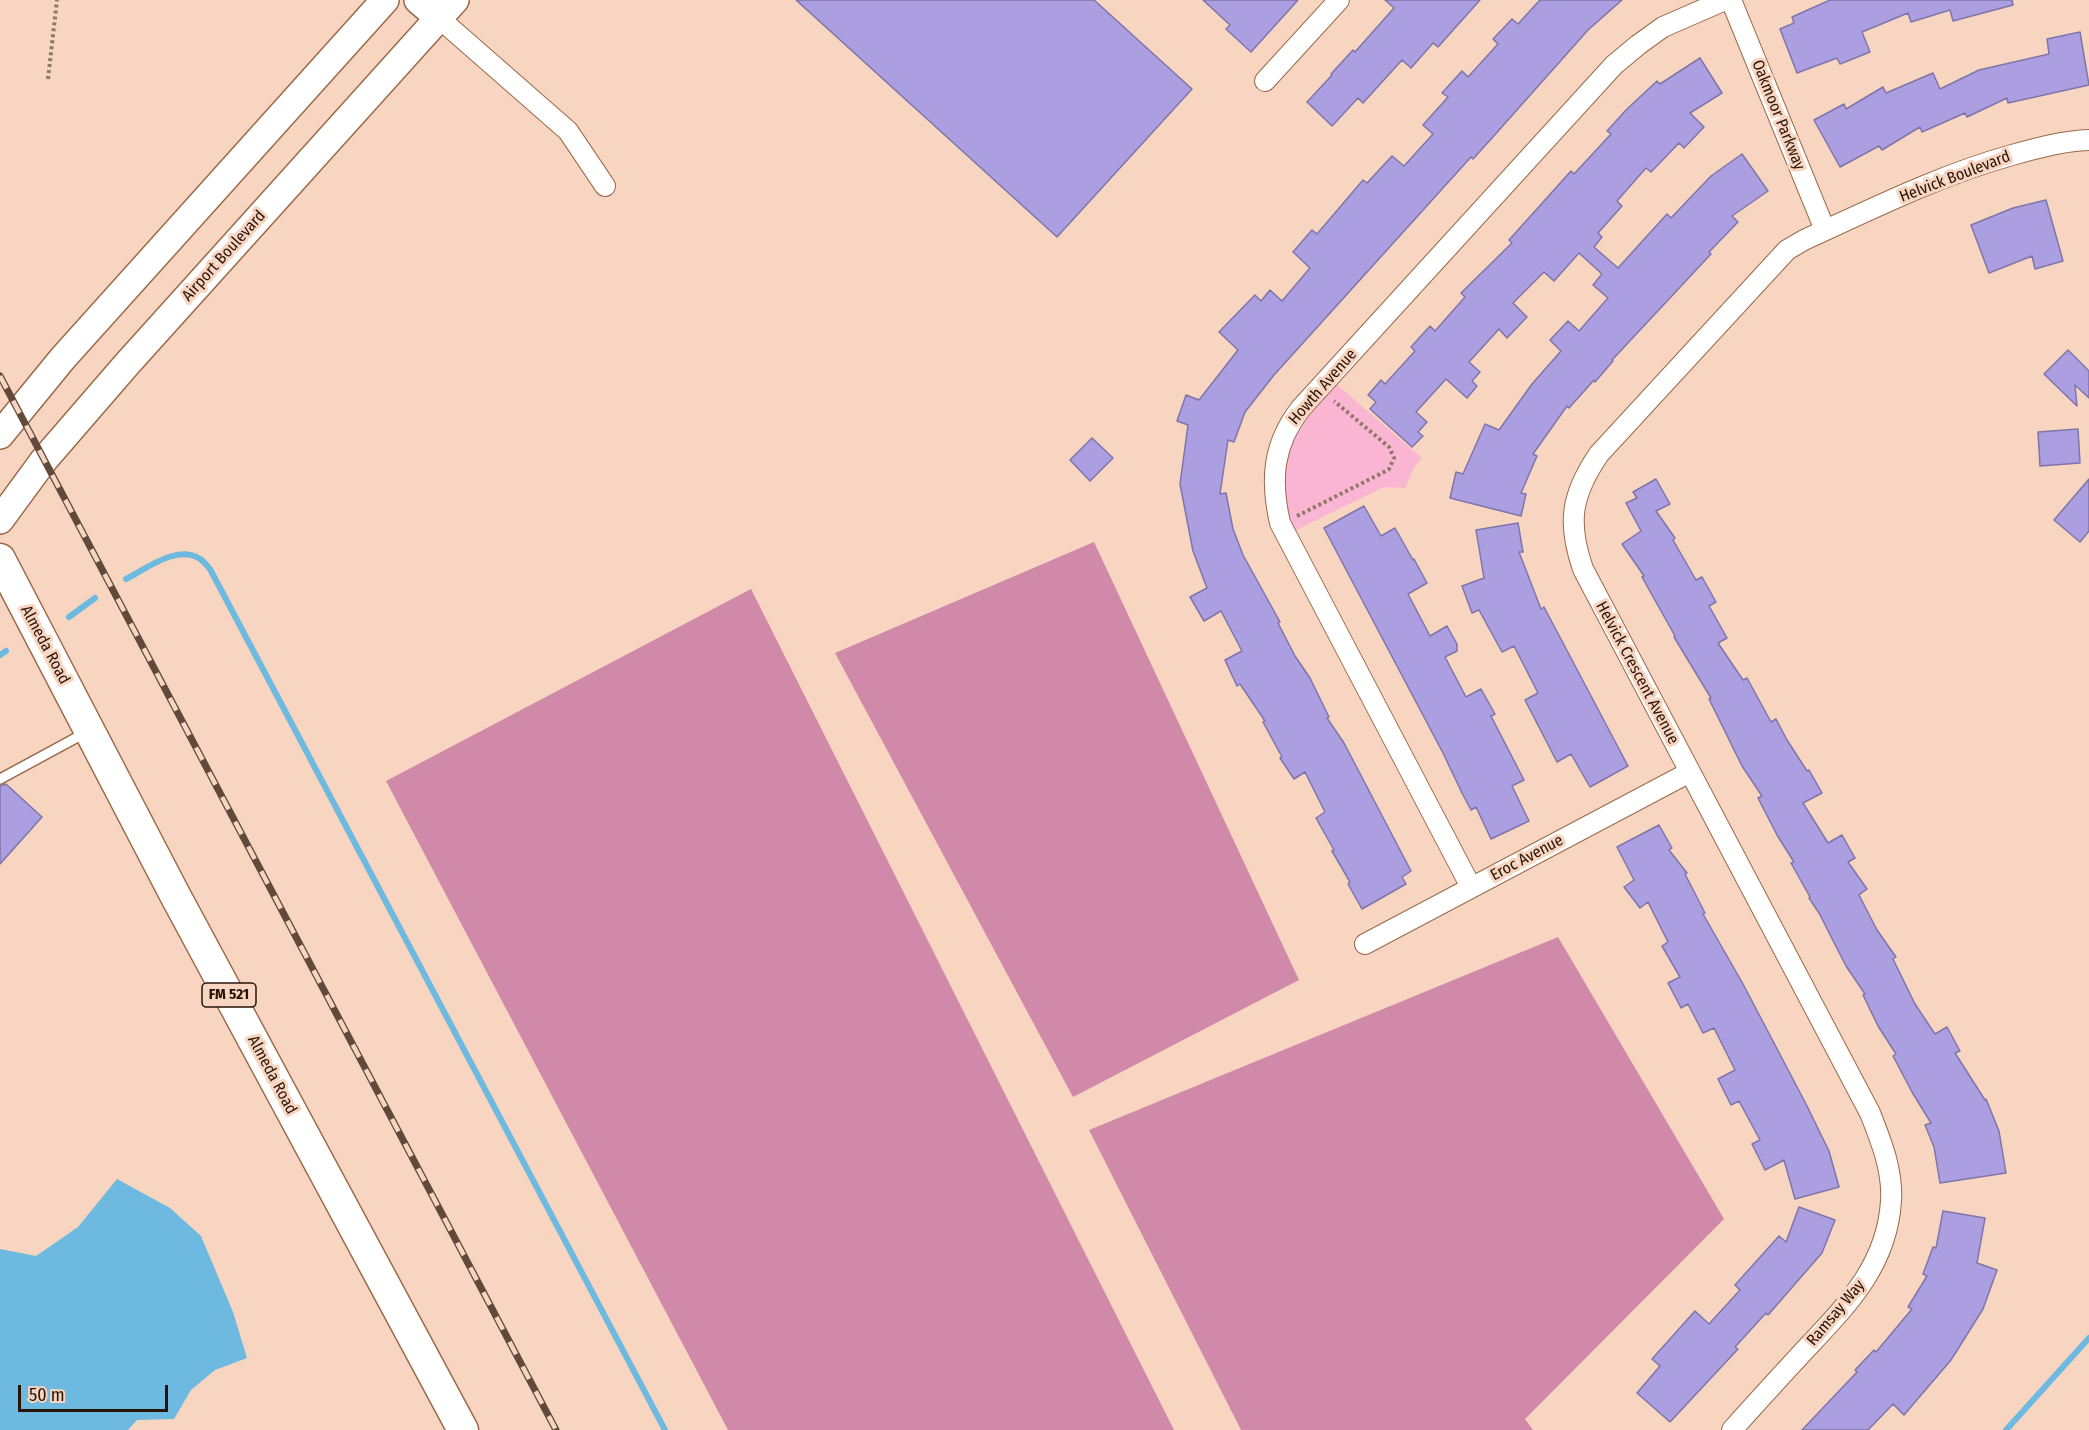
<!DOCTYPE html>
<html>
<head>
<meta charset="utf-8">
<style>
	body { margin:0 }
	#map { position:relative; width:2089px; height:1430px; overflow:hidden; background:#f7d5c0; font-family:"Fira Sans Condensed",sans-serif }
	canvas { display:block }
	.scale { position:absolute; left:18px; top:1385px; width:150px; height:27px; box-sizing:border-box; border:3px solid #281407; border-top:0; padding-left:8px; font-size:18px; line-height:21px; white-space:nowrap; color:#281407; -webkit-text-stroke:4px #f7d5c0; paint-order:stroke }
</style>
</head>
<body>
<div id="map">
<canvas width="2089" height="1430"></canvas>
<div class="scale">50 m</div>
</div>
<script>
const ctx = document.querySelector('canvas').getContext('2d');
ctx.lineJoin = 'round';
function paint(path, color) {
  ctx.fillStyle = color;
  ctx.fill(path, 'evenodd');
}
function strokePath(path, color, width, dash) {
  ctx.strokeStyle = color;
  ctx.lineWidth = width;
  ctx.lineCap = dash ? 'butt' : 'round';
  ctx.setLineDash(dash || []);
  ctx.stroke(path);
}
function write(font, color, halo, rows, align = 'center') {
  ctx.font = font + ' "Fira Sans Condensed",sans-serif';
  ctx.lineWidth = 6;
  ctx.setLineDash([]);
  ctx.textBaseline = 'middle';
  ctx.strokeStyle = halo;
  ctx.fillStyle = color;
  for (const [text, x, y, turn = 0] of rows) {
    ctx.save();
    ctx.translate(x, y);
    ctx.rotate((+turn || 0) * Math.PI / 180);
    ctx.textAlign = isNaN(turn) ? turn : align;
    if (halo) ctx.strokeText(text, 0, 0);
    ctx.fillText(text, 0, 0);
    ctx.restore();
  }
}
paint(new Path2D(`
	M1329 378 1422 458 1414 467 1405 488 1384 487 1286 535 1275 469Z`), '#f9b5d2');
paint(new Path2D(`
	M1094 542 1299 980 1073 1097 835 653Z
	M751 589 1174 1430H728L386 781Z
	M1558 937 1724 1219 1525 1419 1533 1430H1241L1089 1130Z`), '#d089a8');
paint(new Path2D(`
	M117 1179 170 1208 201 1236 233 1312 247 1358 215 1370 191 1390 174 1419 137 1420 128 1430H0V1249L36 1256 78 1227Z`), '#6db9e0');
strokePath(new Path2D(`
	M126 579C146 569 177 544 200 559 204 561 207 566 210 569L665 1430
	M69 617 95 598
	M0 655 6 651
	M2006 1430 2089 1338`), '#6db9e0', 6);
const building = new Path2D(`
	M796 0H1094L1192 89 1057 237Z
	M1203 0H1298L1251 52 1226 29 1230 25Z
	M1385 0H1480L1438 47 1433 43 1411 68 1402 60 1363 103 1358 98 1332 126 1307 102 1332 75 1331 74 1353 50 1355 52 1394 8Z
	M1540 0H1622L1588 30 1492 138 1473 159 1471 157 1274 375 1245 412 1234 442 1228 440 1220 494 1226 493 1233 529 1243 555 1280 622 1278 623 1295 656 1310 678 1329 717 1327 718 1344 743 1411 871 1402 877 1406 884 1362 909 1348 884 1350 882 1332 851 1334 850 1316 818 1325 812 1305 772 1294 779 1280 758 1282 757 1263 722 1265 721 1240 684 1237 686 1225 660 1242 651 1221 611 1204 621 1190 597 1207 588 1193 551 1180 484 1188 425 1177 421 1186 395 1199 400 1238 350 1219 332 1255 295 1261 301 1270 290 1282 301 1310 268 1293 252 1312 230 1317 234 1363 180 1367 183 1392 156 1404 166 1433 134 1423 125 1448 97 1442 93 1462 71 1468 77 1498 44 1493 39 1512 19 1518 24Z
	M1830 0H2012L2013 5 1953 21 1950 10 1911 22 1908 13 1862 32 1870 52 1840 64 1837 58 1797 73 1780 29 1794 23 1792 17Z
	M2080 32 2089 85 2008 103 2007 98 1967 117 1965 113 1922 132 1920 127 1882 150 1879 146 1840 167 1814 120 1844 104 1846 109 1883 87 1886 93 1933 73 1940 89 1979 70 2049 54 2047 39Z
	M1700 58 1722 93 1690 113 1704 127 1684 148 1679 143 1651 172 1646 168 1617 201 1622 206 1598 233 1602 237 1594 247 1618 268 1667 214 1671 218 1711 176 1742 154 1768 191 1732 216 1738 222 1709 252 1711 254 1612 360 1613 361 1595 382 1594 380 1569 408 1567 406 1533 454 1537 456 1521 493 1526 494 1521 516 1450 498 1456 472 1463 474 1485 424 1499 430 1532 384 1561 351 1550 340 1568 321 1579 331 1608 298 1593 285 1602 274 1579 253 1554 281 1544 272 1513 303 1527 317 1507 338 1499 329 1469 362 1480 372 1472 381 1477 386 1467 398 1446 379 1416 412 1427 422 1418 432 1423 436 1412 447 1370 409 1376 402 1368 395 1381 380 1385 384 1415 351 1411 347 1430 326 1435 331 1465 297 1461 293 1512 243 1509 240 1571 171 1574 174 1611 134 1607 131 1626 110 1657 81 1660 84Z
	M2046 200 2063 261 2035 269 2032 256 1989 273 1971 225 2013 208Z
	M2068 350 2089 371V398L2075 385 2077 406 2044 374Z
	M2078 429 2080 463 2040 466 2038 432Z
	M1092 438 1113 458 1090 481 1070 460Z
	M1656 479 1670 504 1656 511 1675 538 1673 540 1696 580 1702 577 1716 602 1709 606 1727 638 1718 643 1743 680 1747 678 1771 722 1776 719 1787 740 1807 771 1809 770 1822 793 1803 803 1828 843 1842 835 1855 858 1848 862 1867 889 1859 895 1877 930 1896 957 1893 959 1915 1004 1935 1034 1947 1027 1960 1051 1955 1053 1985 1100 1986 1099 1999 1131 2006 1173 1940 1183 1934 1147 1925 1125 1931 1123 1912 1092 1893 1056 1896 1054 1878 1026 1863 995 1865 994 1846 966 1819 913 1809 898 1810 897 1791 863 1794 862 1777 835 1758 798 1762 796 1742 766 1709 699 1711 698 1674 637 1675 636 1642 577 1644 576 1622 544 1641 531 1626 503 1637 498 1633 492Z
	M2089 479V531L2080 542 2054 520Z
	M1364 506 1381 536 1395 528 1413 560 1414 559 1427 583 1408 594 1430 636 1447 626 1457 644V651L1445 657 1466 697 1481 689 1495 714 1491 716 1524 780 1512 786 1529 821 1491 839 1476 807 1471 810 1462 793 1443 753 1324 528Z
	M1518 523 1523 552H1519L1541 609 1544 607 1628 766 1590 787 1571 754 1557 762 1525 700 1538 693 1514 646 1502 652 1479 610 1472 613 1462 586 1484 578 1476 530Z
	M6 784 42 817 0 864V786Z
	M1659 825 1672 848 1669 850 1687 873 1685 874 1705 913 1703 914 1743 984 1806 1104 1829 1151 1839 1187 1795 1199 1784 1160 1765 1170 1752 1144 1760 1140 1739 1101 1731 1105 1718 1079 1735 1070 1714 1028 1703 1033 1688 1004 1681 1008 1668 983 1680 977 1662 946 1668 942 1648 902 1640 908 1624 887 1634 880 1617 847Z
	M1799 1207 1835 1220 1822 1253 1768 1315 1766 1313 1735 1347 1738 1349 1670 1422 1637 1393 1660 1366 1652 1359 1695 1311 1709 1324 1740 1290 1735 1285 1779 1236 1786 1242Z
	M1943 1211 1985 1218 1977 1263 1997 1270 1983 1309 1951 1360 1904 1415 1893 1404 1868 1430H1802L1857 1372 1855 1370 1874 1350 1876 1352 1912 1309 1908 1307 1927 1276 1923 1274 1933 1247 1936 1248Z`);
paint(building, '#ab9fe1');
strokePath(building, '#7f75a9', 1.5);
const lane = new Path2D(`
	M0 779 85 733`);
const street = new Path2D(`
	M1731 0 1825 230
	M439 18 568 131 605 186
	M1265 81 1339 0
	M1471 887 1280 523C1270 479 1273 444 1301 408L1614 65 1638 45 1663 27 1725 0
	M1365 944 1690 772
	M1732 1430C1755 1404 1779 1378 1803 1352 1845 1307 1887 1267 1891 1201 1893 1170 1881 1141 1870 1113L1583 569C1567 523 1571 495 1599 454L1787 250 1804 240C1872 209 1940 175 2012 155 2037 148 2063 141 2089 140`);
const secondary = new Path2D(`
	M418 0 439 18
	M0 435 63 358 385 0
	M0 520 44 460 127 364 455 0`);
const primary = new Path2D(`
	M0 559 175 895 463 1430`);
strokePath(lane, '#9b6949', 12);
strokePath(street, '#9b6949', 22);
strokePath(secondary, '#9b6949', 30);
strokePath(primary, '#9b6949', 33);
strokePath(new Path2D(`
	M48 79 57 0
	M1297 516 1384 472 1389 469 1394 458 1389 447 1334 401`), '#927766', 4, [3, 3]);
strokePath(lane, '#fff', 9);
strokePath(street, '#fff', 20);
strokePath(secondary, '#fff', 27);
strokePath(primary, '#fff', 30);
const rail = new Path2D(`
	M0 376 556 1430`);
strokePath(rail, '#624a3b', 7);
strokePath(rail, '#f7d5c0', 4.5, [14]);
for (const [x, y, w] of [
	[229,995,54]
]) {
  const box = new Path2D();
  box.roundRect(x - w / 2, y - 12, w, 24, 4.5);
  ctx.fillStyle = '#f7d5c0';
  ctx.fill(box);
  strokePath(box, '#281407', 1.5);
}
write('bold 15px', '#281407', null, [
	["FM 521",229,995]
]);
write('16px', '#281407', '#f7d5c0', [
	["Oakmoor Parkway",1778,115,68],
	["Helvick Boulevard",1955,177,-21],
	["Airport Boulevard",224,256,-48],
	["Howth Avenue",1323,387,-49],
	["Almeda Road",45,645,62],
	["Helvick Crescent Avenue",1637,673,62],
	["Eroc Avenue",1527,858,-28],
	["Almeda Road",272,1075,62],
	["Ramsay Way",1836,1313,-50]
]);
</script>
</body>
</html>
